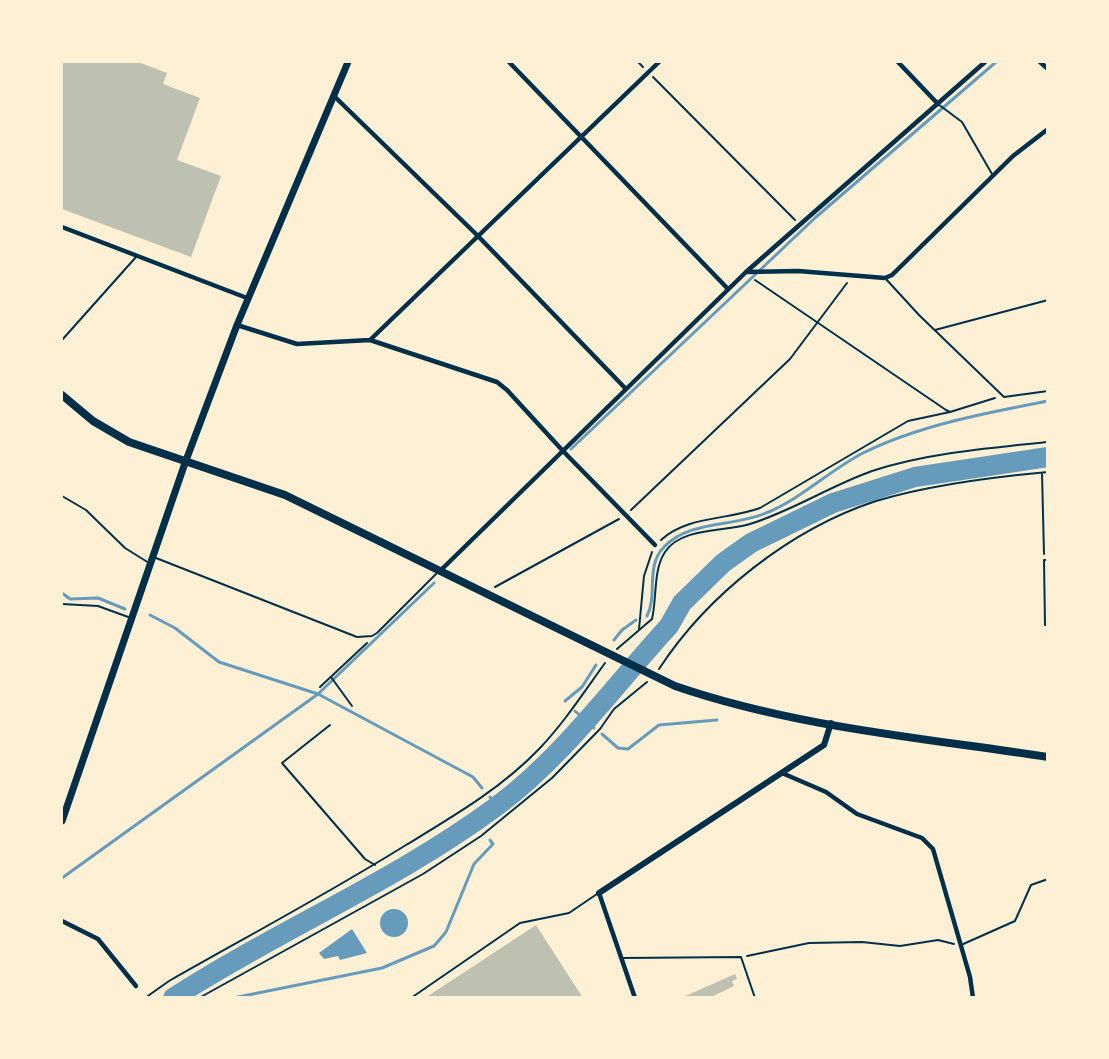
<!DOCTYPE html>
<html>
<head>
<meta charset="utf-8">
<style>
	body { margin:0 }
	#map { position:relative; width:1109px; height:1059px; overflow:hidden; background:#fdf0d5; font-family:"Space Grotesk",sans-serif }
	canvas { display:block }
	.frame { position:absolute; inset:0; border:63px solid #fdf0d5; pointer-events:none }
</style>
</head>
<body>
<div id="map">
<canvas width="1109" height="1059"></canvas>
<div class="frame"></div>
</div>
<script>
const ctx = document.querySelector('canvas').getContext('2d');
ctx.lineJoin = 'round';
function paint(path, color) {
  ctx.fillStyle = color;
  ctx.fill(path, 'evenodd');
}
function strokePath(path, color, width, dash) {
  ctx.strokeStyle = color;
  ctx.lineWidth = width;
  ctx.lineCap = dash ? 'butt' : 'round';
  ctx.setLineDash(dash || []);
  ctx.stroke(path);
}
paint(new Path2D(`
	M380 923a14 14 0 1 1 28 0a14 14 0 1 1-28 0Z
	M352 929 367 953 340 960 338 956 324 959 319 953Z`), '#669bbc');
strokePath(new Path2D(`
	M571 449 816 217 996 62
	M62 593 70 599 98 598 125 609
	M150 615 175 628 219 662 318 694 473 777 482 788
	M647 616C658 595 645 566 664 547 689 520 734 527 766 513 801 499 830 470 863 453 920 425 986 413 1048 401
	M614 640 622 630 636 620
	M565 701 582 687 596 665
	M575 711 594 728
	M602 734 618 748 628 749 659 725 717 720
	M490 797 497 806
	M475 820 480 827
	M62 878 318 694 434 583
	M233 998 382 968 434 946 446 932 474 864 493 844 490 840`), '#669bbc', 3);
strokePath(new Path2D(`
	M173 998C278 930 396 881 497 806 564 756 613 687 669 626L682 603 723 563 751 543 833 503 915 477 1048 457`), '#669bbc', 20);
paint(new Path2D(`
	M62 62H138L167 73 163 84 200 98 177 160 221 176 191 257 62 209Z
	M536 925 583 998H425Z
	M735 974 737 979 732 981 734 986 709 998H681Z`), '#bec0b2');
strokePath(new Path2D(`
	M638 62 643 67
	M653 77 795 220
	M755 280 946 410 950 412 995 398
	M1042 473 1044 554
	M631 510 790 359 847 283
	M661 540C686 516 728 520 760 508L908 421 950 412
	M495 587 619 519
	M639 629 644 576 652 552
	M617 649 652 619C657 598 653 570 665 552 681 527 725 532 750 524 792 511 830 486 872 471 927 453 990 448 1048 442
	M659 669C708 594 791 529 876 501 929 485 993 477 1048 472
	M331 677 352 706
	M320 687 367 643
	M330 725 282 763 365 859 375 865
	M747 956 809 943 862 942 900 946 938 940 954 944
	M145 998 169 981C248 936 329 893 406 845 452 817 502 788 539 749 564 723 584 692 605 663
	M199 998 423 874 481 836 552 778 600 729 614 709 647 682`), '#003049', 2);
strokePath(new Path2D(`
	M938 104 962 122 992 174
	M885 278 919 315 1004 397 1048 391
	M935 330 1048 300
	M62 340 136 257
	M62 496 86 510 125 548 149 563
	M156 558 357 637 372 636 377 633 438 572
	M1048 560H1044L1045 625H1048
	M62 604 98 606 131 618
	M961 945 1015 921 1031 885 1048 879
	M622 958 741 957 755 998
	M411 998 520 923 569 913 597 894`), '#003049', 2);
strokePath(new Path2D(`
	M509 62 728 289
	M898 62 938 104
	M1040 62 1048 69
	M334 96 477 235 626 389
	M62 227 247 298
	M746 272 798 271 885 278 892 275 1013 156 1048 129
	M237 325 297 344 370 340 497 382 507 390 563 451 655 545
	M370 340 659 62
	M441 570 746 272 985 62
	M782 773 826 792 857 814 922 838 933 849 970 977 973 998
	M599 893 635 998
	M62 921 98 939 136 986`), '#003049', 4.5);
strokePath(new Path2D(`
	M599 893 824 745 831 723`), '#003049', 6);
strokePath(new Path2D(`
	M62 821 185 463 237 325 348 62`), '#003049', 7);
strokePath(new Path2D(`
	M62 395 93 421 129 442 285 495 675 686C794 727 924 738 1048 757`), '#003049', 8);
</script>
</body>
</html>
